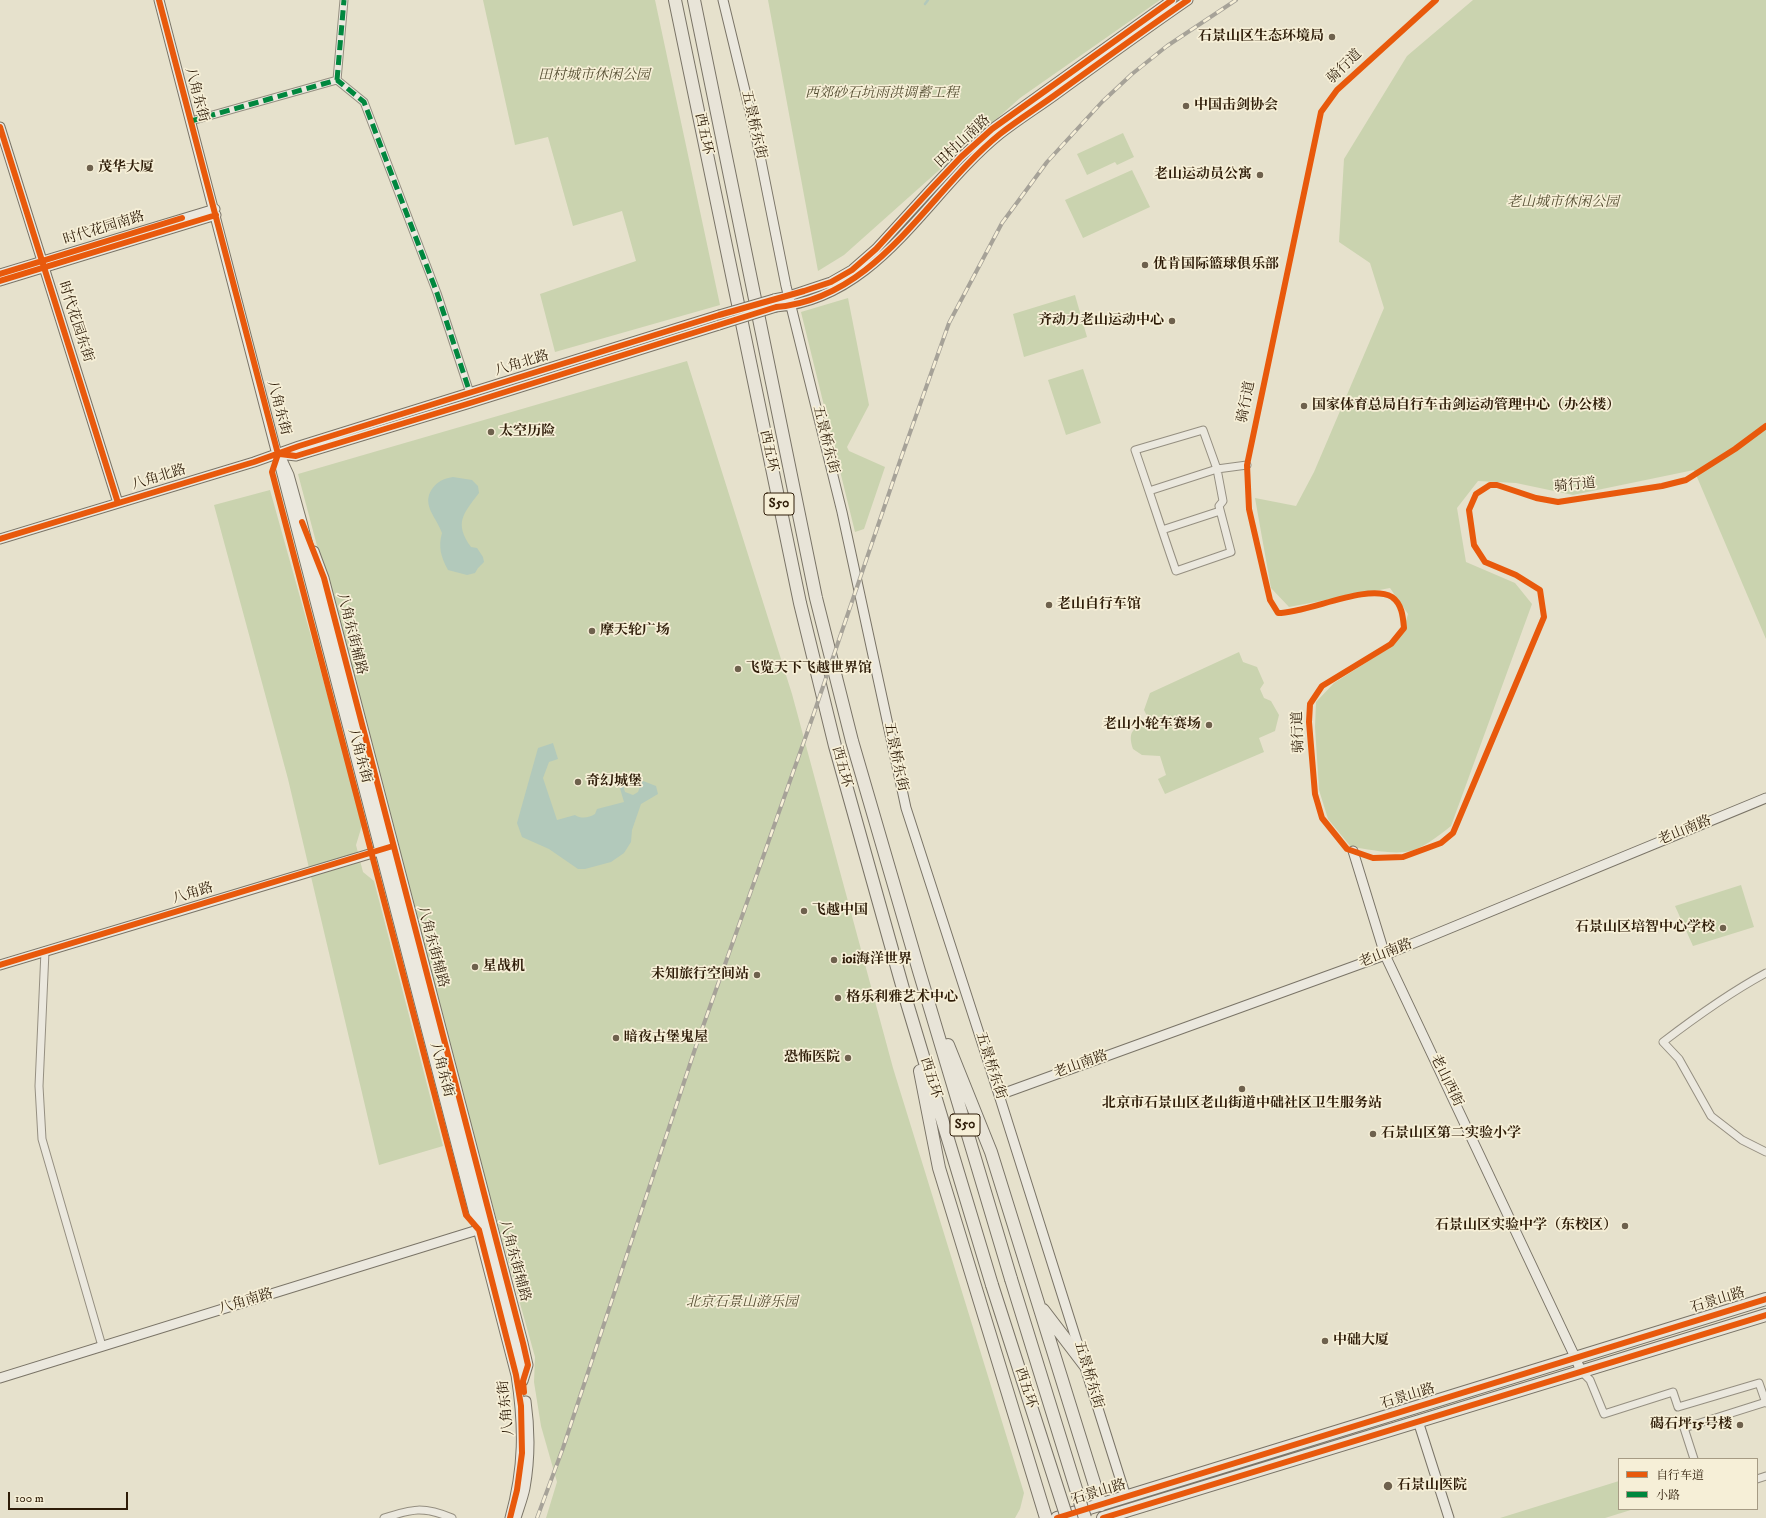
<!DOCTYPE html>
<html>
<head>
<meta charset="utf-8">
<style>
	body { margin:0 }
	#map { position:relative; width:1766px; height:1518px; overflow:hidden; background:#e6e1cc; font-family:"IM FELL DW Pica","Noto Serif SC",serif }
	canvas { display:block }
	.legend { position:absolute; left:1618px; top:1458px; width:140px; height:52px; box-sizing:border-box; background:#f6efd7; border:1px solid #a69b84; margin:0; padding:5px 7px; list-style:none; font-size:12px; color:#2e1c08 }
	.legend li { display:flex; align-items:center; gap:8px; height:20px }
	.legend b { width:20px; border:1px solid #a69b84 }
	.scale { position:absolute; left:8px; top:1492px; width:120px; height:18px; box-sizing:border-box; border:2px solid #2e1c08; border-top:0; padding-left:5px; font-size:12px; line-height:14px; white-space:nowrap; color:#2e1c08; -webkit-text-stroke:3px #f6efd7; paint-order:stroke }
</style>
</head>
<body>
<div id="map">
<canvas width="1766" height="1518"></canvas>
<ul class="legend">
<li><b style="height:5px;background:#e8590c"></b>自行车道</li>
<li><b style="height:5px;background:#00873e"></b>小路</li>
</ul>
<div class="scale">100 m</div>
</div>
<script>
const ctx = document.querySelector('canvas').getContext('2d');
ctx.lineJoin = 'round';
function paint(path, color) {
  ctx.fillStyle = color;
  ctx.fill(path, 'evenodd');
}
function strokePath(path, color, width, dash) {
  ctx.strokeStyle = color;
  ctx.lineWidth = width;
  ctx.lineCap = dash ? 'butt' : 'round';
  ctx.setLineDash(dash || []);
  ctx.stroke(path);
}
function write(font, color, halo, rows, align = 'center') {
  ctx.font = font + ' "IM FELL DW Pica","Noto Serif SC",serif';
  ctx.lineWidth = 3.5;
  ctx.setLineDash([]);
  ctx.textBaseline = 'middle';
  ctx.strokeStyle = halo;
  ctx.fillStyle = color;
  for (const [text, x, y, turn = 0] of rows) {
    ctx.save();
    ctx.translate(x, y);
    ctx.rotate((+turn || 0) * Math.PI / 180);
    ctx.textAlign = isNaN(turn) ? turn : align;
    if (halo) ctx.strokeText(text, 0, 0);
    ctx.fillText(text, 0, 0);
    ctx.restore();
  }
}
paint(new Path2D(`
	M483 0H655L720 305 555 352 540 294 636 261 622 211 573 226 548 137 515 145Z
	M768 0H1160L1020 98 844 255 818 271Z
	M1473 0H1766V639L1694 470 1573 495 1516 483 1478 481 1457 508 1466 562 1515 583 1532 604 1451 826C1438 836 1422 850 1405 852 1388 854 1368 849 1351 847L1328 819 1319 790 1315 727 1316 702 1334 683 1389 648 1404 628 1408 614 1390 588 1289 607 1271 588 1255 498 1296 506 1314 472 1384 308 1370 263 1339 242 1344 159 1407 56Z
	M1123 133 1134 157 1117 165 1115 162 1087 175 1077 154Z
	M1132 170 1150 207 1083 238 1065 200Z
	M1075 295 1087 337 1024 357 1013 314Z
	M848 298 869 405 847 447 849 451 885 467 864 529 855 532 801 312Z
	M687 361 792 694 893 1068 1024 1493 1020 1509 1015 1518H546L557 1482 541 1426 534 1382 535 1357 473 1135 298 474Z
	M1083 369 1101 423 1066 435 1048 380Z
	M270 490 363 822 356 845 363 872 374 881 443 1146 379 1165 288 779 214 505Z
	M1239 652 1243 662 1257 667 1264 683 1260 689 1264 698 1271 701 1279 715 1275 731 1259 738 1264 752 1165 794 1158 779 1166 775 1160 756 1142 755 1133 749C1127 730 1134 729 1149 720L1144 710 1150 693Z
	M1741 885 1754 927 1693 946 1675 906Z
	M1619 1481V1509H1634L1605 1518H1500Z`), '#cad3af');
paint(new Path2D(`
	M453 477 472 480 478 486 479 493C463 514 454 523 471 547L477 548 483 557 484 562 478 568 475 573 467 575 448 570C441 557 438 547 442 533 437 518 421 505 432 489 438 481 443 479 453 477Z
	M553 743 558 759 549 762 543 778 557 820 575 815C581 819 589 818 595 814L597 809 624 802 617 778 627 776C623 782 623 786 625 792L633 795 638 792 641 784 638 779 656 786 658 794 641 804 632 830 631 842 624 853 611 862 585 869H578L549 849 522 837 517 823 538 748Z`), '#b2c9bb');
strokePath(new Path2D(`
	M925 4 928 0`), '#b2c9bb', 2.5);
const street = new Path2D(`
	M337 80 344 0
	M191 121 337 80 364 102 437 293 470 393
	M1149 491 1217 469 1223 501 1219 506 1231 552 1176 571C1162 531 1149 490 1135 450L1203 430 1217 469 1247 465
	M1162 530 1220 511
	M45 951 39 1086 42 1139 102 1346
	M1766 973C1729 993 1697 1016 1663 1042L1679 1059 1711 1116 1742 1140 1766 1152
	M1581 1371 1590 1380 1604 1414 1673 1392 1678 1407 1759 1383 1766 1403
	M1694 1459 1684 1428 1766 1402
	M1757 1479 1766 1476
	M384 1518C412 1509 423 1506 452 1518`);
const secondary = new Path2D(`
	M159 0 516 1375C524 1427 524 1467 510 1518
	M723 0 756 136 786 286 842 512 906 808 999 1095 1126 1497
	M0 127 118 503
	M0 274 215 209
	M0 281 216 215
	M774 299 789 296 831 282 852 270 876 249 930 190 961 157 992 129 1172 0
	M776 307C879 298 927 193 1000 134 1018 120 1037 108 1055 95 1099 63 1143 31 1188 0
	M279 454 296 456 467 404 719 325
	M283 462 289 475 302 522 479 1201 521 1370
	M0 539 254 462 299 446 719 315
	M314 551 324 578 523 1343 528 1365 523 1381
	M1353 851 1385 955 1575 1357 1581 1371
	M0 965 386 849
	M999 1095 1385 955 1766 798
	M0 1378 484 1228
	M1418 1421 1449 1518
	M516 1518C519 1508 523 1498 525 1488 530 1460 530 1429 526 1401`);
const highway = new Path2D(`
	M675 0 800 603 835 746 907 1003 992 1285
	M694 0 816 598 852 741 919 971 1011 1279
	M948 1045 991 1152 1101 1505
	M920 1071 939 1168 1046 1518
	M1043 1310 1085 1365
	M1057 1518 1766 1299
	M1103 1518 1766 1315`);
strokePath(street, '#958f81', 9);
strokePath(secondary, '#7a7467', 11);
strokePath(highway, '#7a7467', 14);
strokePath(street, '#ebe8de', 7);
strokePath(secondary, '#ebe8de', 9);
strokePath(highway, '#e8e4d8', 12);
const rail = new Path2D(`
	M537 1518 563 1448 695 1049 813 716 901 458 949 323 1002 223 1047 162 1102 102 1132 74 1167 46 1236 0`);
strokePath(rail, '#a6a298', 4);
strokePath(rail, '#f6efd7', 2.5, [8]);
const secondaryBridge = new Path2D(`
	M719 315 774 299
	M719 325 776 307`);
const highwayBridge = new Path2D(`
	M1011 1279 1085 1518
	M992 1285 1067 1518`);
strokePath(secondaryBridge, '#7a7467', 11, []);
strokePath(highwayBridge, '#7a7467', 14, []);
strokePath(secondaryBridge, '#ebe8de', 9);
strokePath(highwayBridge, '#e8e4d8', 12);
strokePath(new Path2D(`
	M337 80 344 0
	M191 121 337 80 364 102 437 293 470 393`), '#00873e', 5, [10, 5]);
strokePath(new Path2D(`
	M159 0 278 454 272 472 466 1215 479 1230 516 1375 521 1406 522 1453 517 1490 510 1518
	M1436 0 1337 90 1321 112 1247 465 1249 509 1270 600 1278 613C1308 613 1367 583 1392 597 1402 604 1403 617 1404 628L1391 644 1322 686 1310 704 1309 722 1315 794 1322 818 1347 849 1373 858 1403 857 1441 843 1453 833 1544 617 1540 590 1516 575 1485 562 1474 545 1469 510 1476 494 1490 485H1497L1536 498 1558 502 1662 486 1686 480 1735 449 1766 426
	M0 127 118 503
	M0 274 182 218
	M0 281 216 215
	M280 454 296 456 467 404 776 307C879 298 927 193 1000 134 1018 120 1037 108 1055 95 1099 63 1143 31 1188 0
	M302 522 324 578 523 1343 528 1365 523 1381 524 1392
	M0 539 254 462 299 446 719 315 804 291 831 282 852 270 876 249 930 190 961 157 992 129 1172 0
	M0 965 393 846
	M1057 1518 1766 1299
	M1103 1518 1766 1315`), '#e8590c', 6);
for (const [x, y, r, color] of [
	[1332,37,4,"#6e614d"],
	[1186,106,4,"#6e614d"],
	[90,168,4,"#6e614d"],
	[1260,175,4,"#6e614d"],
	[1145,265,4,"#6e614d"],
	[1172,321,4,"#6e614d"],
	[1304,406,4,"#6e614d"],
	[491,432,4,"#6e614d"],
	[1049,605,4,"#6e614d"],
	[592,631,4,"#6e614d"],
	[738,669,4,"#6e614d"],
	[1209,725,4,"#6e614d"],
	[578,782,4,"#6e614d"],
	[804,911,4,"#6e614d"],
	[1723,928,4,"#6e614d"],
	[834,960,4,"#6e614d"],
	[475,967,4,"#6e614d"],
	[757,975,4,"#6e614d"],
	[838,998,4,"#6e614d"],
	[616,1038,4,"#6e614d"],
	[848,1058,4,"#6e614d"],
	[1242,1089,4,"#6e614d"],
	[1373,1134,4,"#6e614d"],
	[1625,1226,4,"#6e614d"],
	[1325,1341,4,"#6e614d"],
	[1740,1425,4,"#6e614d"],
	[1388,1486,5,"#6e614d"]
]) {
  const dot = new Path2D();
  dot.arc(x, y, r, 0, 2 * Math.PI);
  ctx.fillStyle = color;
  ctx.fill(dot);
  strokePath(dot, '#f6efd7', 1.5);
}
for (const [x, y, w] of [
	[779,504,30],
	[965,1125,30]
]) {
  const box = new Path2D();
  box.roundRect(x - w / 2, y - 11, w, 22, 3);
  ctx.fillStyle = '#f6efd7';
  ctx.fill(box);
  strokePath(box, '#2e1c08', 1);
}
write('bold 13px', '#2e1c08', null, [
	["S50",779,504],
	["S50",965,1125]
]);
write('bold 14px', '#2e1c08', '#f6efd7', [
	["石景山区生态环境局",1324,37,"right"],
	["中国击剑协会",1194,106],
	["茂华大厦",98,168],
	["老山运动员公寓",1252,175,"right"],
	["优肯国际篮球俱乐部",1153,265],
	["齐动力老山运动中心",1164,321,"right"],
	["国家体育总局自行车击剑运动管理中心（办公楼）",1312,406],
	["太空历险",499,432],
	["老山自行车馆",1057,605],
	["摩天轮广场",600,631],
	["飞览天下飞越世界馆",746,669],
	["老山小轮车赛场",1201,725,"right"],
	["奇幻城堡",586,782],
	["飞越中国",812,911],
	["石景山区培智中心学校",1715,928,"right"],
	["ioi海洋世界",842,960],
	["星战机",483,967],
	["未知旅行空间站",749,975,"right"],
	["格乐利雅艺术中心",846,998],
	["暗夜古堡鬼屋",624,1038],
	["恐怖医院",840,1058,"right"],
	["北京市石景山区老山街道中础社区卫生服务站",1242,1104,"center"],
	["石景山区第二实验小学",1381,1134],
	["石景山区实验中学（东校区）",1617,1226,"right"],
	["中础大厦",1333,1341],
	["碣石坪15号楼",1732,1425,"right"],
	["石景山医院",1397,1486]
], 'left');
write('14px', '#2e1c08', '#f6efd7', [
	["骑行道",1345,67,-44],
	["八角东街",196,95,75],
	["五景桥东街",753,125,77],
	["西五环",703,134,78],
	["田村山南路",963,142,-43],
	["时代花园南路",104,229,-17],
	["时代花园东街",75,322,72],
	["八角北路",522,364,-17],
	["骑行道",1247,402,-79],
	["八角东街",278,408,75],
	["五景桥东街",825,440,76],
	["西五环",768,451,78],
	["八角北路",159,478,-17],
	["骑行道",1575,486,-6],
	["八角东街辅路",351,634,76],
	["骑行道",1299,732,-92],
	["八角东街",359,756,75],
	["五景桥东街",895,757,78],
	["西五环",841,767,75],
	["老山南路",1685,831,-22],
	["八角路",193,894,-17],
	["八角东街辅路",432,947,75],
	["老山南路",1386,954,-21],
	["老山南路",1081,1065,-20],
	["五景桥东街",990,1066,72],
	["八角东街",441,1070,75],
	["西五环",930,1078,73],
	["老山西街",1446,1081,64],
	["八角东街辅路",514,1261,75],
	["石景山路",1718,1301,-17],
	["八角南路",246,1302,-17],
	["五景桥东街",1088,1375,73],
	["西五环",1025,1388,72],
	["石景山路",1408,1397,-17],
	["八角东街",507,1408,-96],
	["石景山路",1099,1493,-17]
]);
write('italic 14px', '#564f33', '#f6efd7', [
	["田村城市休闲公园",594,76],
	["西郊砂石坑雨洪调蓄工程",882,94],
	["老山城市休闲公园",1563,203],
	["北京石景山游乐园",742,1303]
]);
</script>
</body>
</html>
